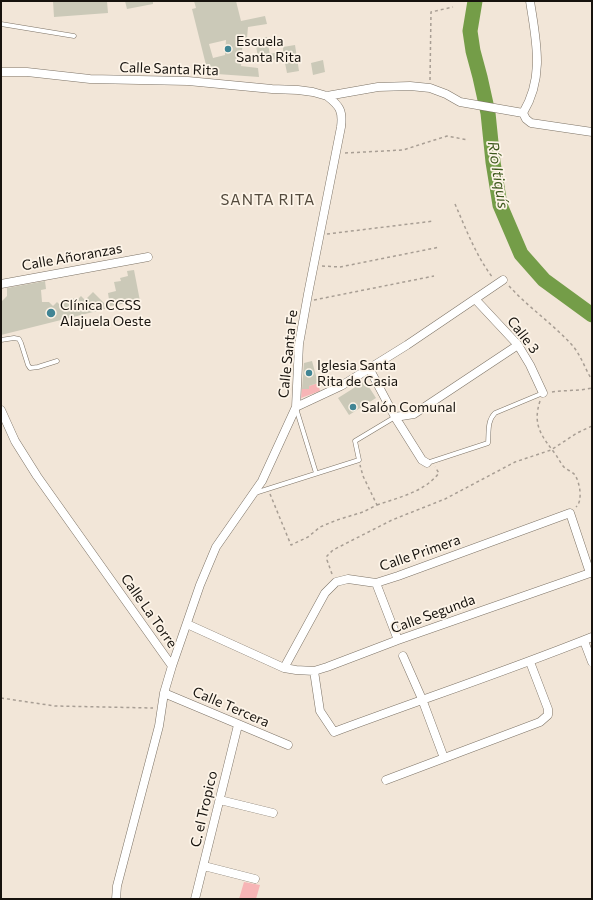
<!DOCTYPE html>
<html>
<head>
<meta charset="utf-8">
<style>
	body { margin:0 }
	#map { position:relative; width:593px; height:900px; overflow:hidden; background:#f2e6d8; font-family:Commissioner,sans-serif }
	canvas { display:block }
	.frame { position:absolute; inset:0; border:2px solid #17130e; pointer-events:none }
</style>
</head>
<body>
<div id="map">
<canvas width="593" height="900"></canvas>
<div class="frame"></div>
</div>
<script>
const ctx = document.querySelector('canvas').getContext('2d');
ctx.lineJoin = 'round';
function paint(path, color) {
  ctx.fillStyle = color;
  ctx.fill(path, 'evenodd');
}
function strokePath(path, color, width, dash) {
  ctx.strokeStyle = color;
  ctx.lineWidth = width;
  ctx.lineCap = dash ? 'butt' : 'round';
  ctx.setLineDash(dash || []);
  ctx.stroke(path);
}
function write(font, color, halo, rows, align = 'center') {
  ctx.font = font + ' Commissioner,sans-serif';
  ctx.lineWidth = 3.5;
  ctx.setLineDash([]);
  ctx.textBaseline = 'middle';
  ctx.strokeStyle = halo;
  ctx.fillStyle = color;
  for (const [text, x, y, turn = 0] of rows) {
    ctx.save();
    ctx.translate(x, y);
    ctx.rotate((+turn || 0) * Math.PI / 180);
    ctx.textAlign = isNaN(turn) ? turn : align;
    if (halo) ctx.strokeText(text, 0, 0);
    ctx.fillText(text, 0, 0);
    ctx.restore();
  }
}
paint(new Path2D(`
	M318 383 320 391 301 398 302 389H309V386Z
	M244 882 260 885 256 899H239Z`), '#f7b5b6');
strokePath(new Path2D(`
	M475 1 470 31 473 51 480 77 488 113 493 162 500 205 521 254 544 280 592 315`), '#749d48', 15);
paint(new Path2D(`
	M53 1H107L108 13 54 17Z
	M125 1H153V4L127 9Z
	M194 1H236L241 21 265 16 267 24 248 27 247 38H243L241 66 258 68 259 77 217 74V70L208 73 192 9 196 8ZM226 40 225 55 213 58 209 44Z
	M267 37 270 56 258 58 255 39Z
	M295 45 299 71 287 73 284 58 271 60 270 54 283 51V47Z
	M323 60 325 72 313 75 311 63Z
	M134 270 140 301 110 306 108 293 116 291 114 282 121 281 120 278 128 276 127 271Z
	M45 281 46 289 41 290 42 302H49L53 306 57 302 61 306 69 299 71 301 73 298 76 301 81 296 85 300 93 292 109 308 1 335V302L7 296V288Z
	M312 361 318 383 309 386V389H302L304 363Z
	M365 381 376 398 349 415 338 398Z`), '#cbc9b8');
const service = new Path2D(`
	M1 24 74 36
	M1 340 14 338 19 339 21 343 28 365 30 368 38 367 57 361
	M296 408 316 473
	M427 463 488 443C489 432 487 421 495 413L543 393
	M255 493 359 460 355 441 395 417`);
const minor = new Path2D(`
	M1 72H27L90 79 188 81 272 89 298 90 313 92 327 96 378 87 410 86 430 88 446 94 460 102 523 113
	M523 113C545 76 536 41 530 1
	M523 113 526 119 531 123 592 132
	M1 284 148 257
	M475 299 518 345 530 365 543 393
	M369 368 395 417 422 460 427 463
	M296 407 341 386 407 345 503 280
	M1 410 15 441 37 476 172 666 164 693 159 726 117 886 116 899
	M395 417 414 414 518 345
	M376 583 398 640
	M187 624 284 668 325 593 336 582 348 579 376 583 398 576 570 513 590 573 398 640 327 667 314 671 296 670 284 668
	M584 641 592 662
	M403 656 422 699 444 758
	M172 666 200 585 216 547 262 481 296 407 299 344 308 294 341 127C343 111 340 106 327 96
	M314 671 320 711 334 732C420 700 507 671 592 637
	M164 693 288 745
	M386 780 540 722 548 715V709L530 662
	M220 800 273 813
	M204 866 255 879
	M195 899 238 725`);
strokePath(service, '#7d7366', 5);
strokePath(minor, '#7d7366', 9);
strokePath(new Path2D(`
	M430 80 431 12 453 7
	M345 153 403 150 447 136 468 140
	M455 204C466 229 476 256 493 278
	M327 234 434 221
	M322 266 340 267 440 247
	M509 286C528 307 553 324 572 345 581 355 585 369 592 380
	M314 300 434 276
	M552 392C565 390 579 391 592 388
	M540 401C532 426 542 436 556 455 558 458 560 462 563 466 566 470 572 471 575 475 580 483 583 501 576 507
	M270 494 291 545 308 537 320 527 337 520 363 512 377 505 363 476 360 465
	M377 505C400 497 424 492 439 473L435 467
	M332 574 327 560V556L333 550 392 520 445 499 515 462 551 450 577 433 592 426
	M1 698 55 706 153 708`), '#a89e94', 1.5, [3, 3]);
strokePath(service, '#fff', 4);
strokePath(minor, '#fff', 8);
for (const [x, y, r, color] of [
	[228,49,4,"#418594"],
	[51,313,5,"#418594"],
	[309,373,4,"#418594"],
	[353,407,4,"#418594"]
]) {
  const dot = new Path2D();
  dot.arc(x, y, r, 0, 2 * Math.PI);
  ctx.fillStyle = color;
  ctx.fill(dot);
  strokePath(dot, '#fdf4e8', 1.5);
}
write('14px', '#17130e', '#fdf4e8', [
	["Escuela",236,41],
	["Santa Rita",236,57],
	["Clínica CCSS",60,305],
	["Alajuela Oeste",60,321],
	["Iglesia Santa",317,365],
	["Rita de Casia",317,381],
	["Salón Comunal",361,407]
], 'left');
write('14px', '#17130e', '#fdf4e8', [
	["Calle Santa Rita",169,69,2],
	["Calle Añoranzas",72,257,-10],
	["Calle 3",523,335,52],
	["Calle Santa Fe",288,354,-84],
	["Calle Primera",420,553,-19],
	["Calle La Torre",149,611,55],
	["Calle Segunda",433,614,-20],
	["Calle Tercera",231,707,23],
	["C. el Tropico",204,809,-77]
]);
write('italic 15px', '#3e591e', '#fdf4e8', [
	["Río Itiquís",498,175,81]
]);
ctx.letterSpacing = '1px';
write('15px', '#534a3d', '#fdf4e8', [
	["SANTA RITA",268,200]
]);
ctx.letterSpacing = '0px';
</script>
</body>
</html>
